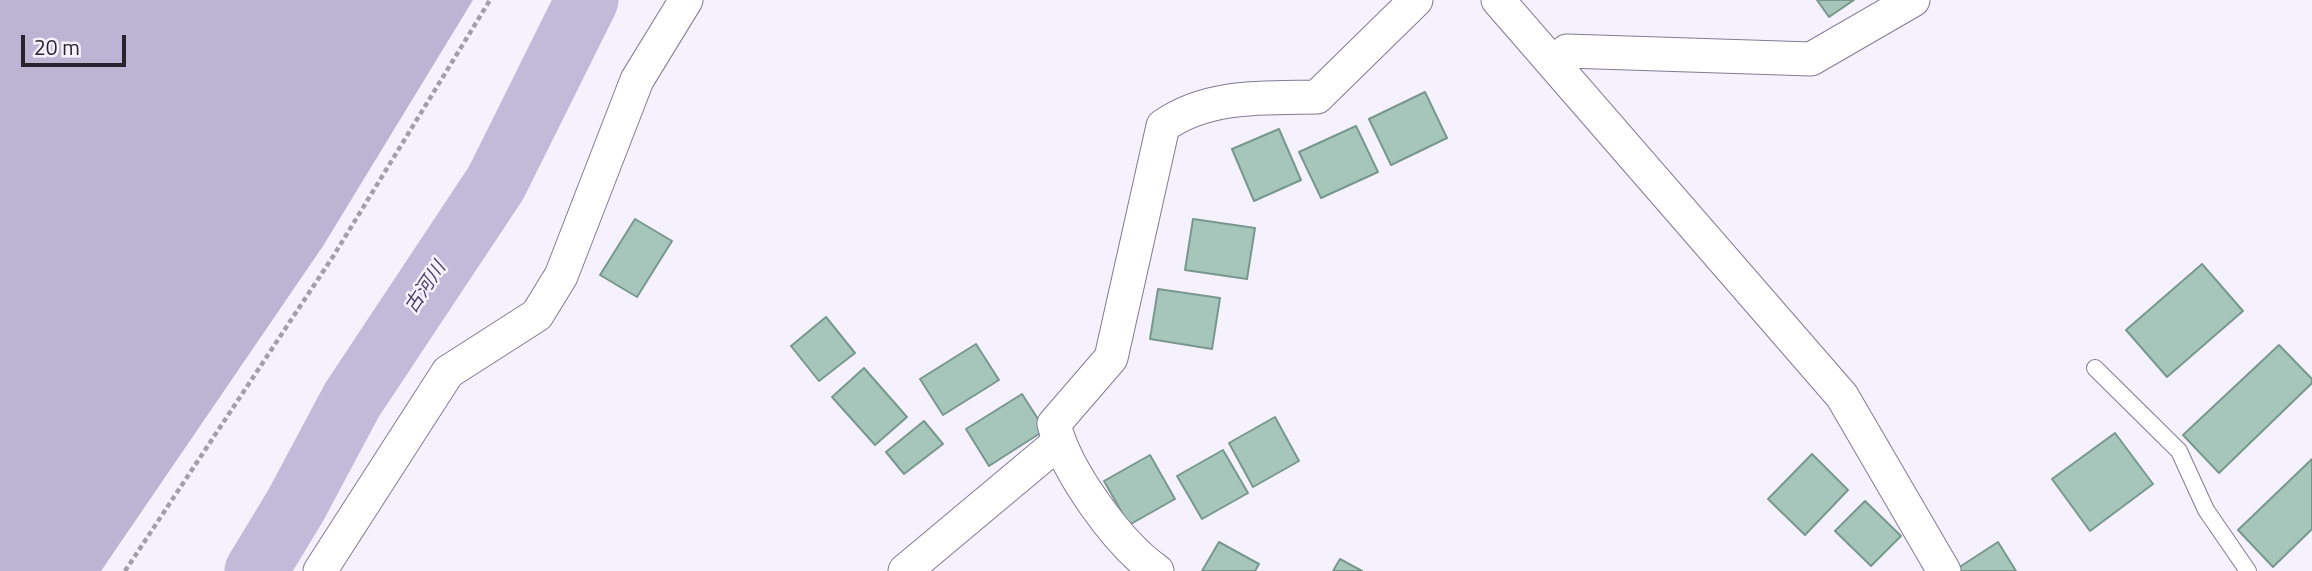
<!DOCTYPE html>
<html>
<head>
<meta charset="utf-8">
<style>
	body { margin:0 }
	#map { position:relative; width:2312px; height:571px; overflow:hidden; background:#f5f2fd; font-family:"Titillium Web",sans-serif }
	canvas { display:block }
	.scale { position:absolute; left:21px; top:35px; width:105px; height:32px; box-sizing:border-box; border:4px solid #26242e; border-top:0; padding-left:9px; font-size:21px; line-height:24px; white-space:nowrap; color:#26242e; -webkit-text-stroke:5px #f5f2fd; paint-order:stroke }
</style>
</head>
<body>
<div id="map">
<canvas width="2312" height="571"></canvas>
<div class="scale">20 m</div>
</div>
<script>
const ctx = document.querySelector('canvas').getContext('2d');
ctx.lineJoin = 'round';
function paint(path, color) {
  ctx.fillStyle = color;
  ctx.fill(path, 'evenodd');
}
function strokePath(path, color, width, dash) {
  ctx.strokeStyle = color;
  ctx.lineWidth = width;
  ctx.lineCap = dash ? 'butt' : 'round';
  ctx.setLineDash(dash || []);
  ctx.stroke(path);
}
function write(font, color, halo, rows, align = 'center') {
  ctx.font = font + ' "Titillium Web","Noto Sans JP",sans-serif';
  ctx.lineWidth = 5;
  ctx.setLineDash([]);
  ctx.textBaseline = 'middle';
  ctx.strokeStyle = halo;
  ctx.fillStyle = color;
  for (const [text, x, y, turn = 0] of rows) {
    ctx.save();
    ctx.translate(x, y);
    ctx.rotate((+turn || 0) * Math.PI / 180);
    ctx.textAlign = isNaN(turn) ? turn : align;
    if (halo) ctx.strokeText(text, 0, 0);
    ctx.fillText(text, 0, 0);
    ctx.restore();
  }
}
paint(new Path2D(`
	M0 0H473L323 246 101 571H0Z`), '#bbb4d2');
strokePath(new Path2D(`
	M256 571 296 505 352 400 496 183 587 0`), '#c1bad8', 63);
const building = new Path2D(`
	M1817 0H1854L1829 17Z
	M1425 92 1447 138 1391 165 1369 119Z
	M1356 126 1378 172 1321 198 1299 152Z
	M1279 129 1301 180 1254 201 1232 149Z
	M635 219 672 241 637 297 600 275Z
	M1193 219 1255 228 1247 279 1185 270Z
	M2202 264 2243 311 2167 377 2126 330Z
	M1158 289 1220 298 1212 349 1150 339Z
	M826 317 855 353 819 381 791 346Z
	M976 344 999 380 943 415 920 379Z
	M2279 345 2312 379V383L2219 473 2183 435Z
	M864 368 907 417 875 445 832 397Z
	M1022 394 1045 430 989 466 966 429Z
	M1275 417 1299 461 1253 487 1229 443Z
	M924 421 943 444 904 474 886 452Z
	M2115 433 2153 484 2090 531 2052 479Z
	M1223 450 1248 493 1202 519 1177 476Z
	M1812 454 1848 490 1805 535 1768 499Z
	M1150 455 1175 499 1129 525 1104 481Z
	M2312 459V529L2273 567 2238 530Z
	M1865 501 1901 536 1871 566 1835 531Z
	M1219 542 1259 564 1255 571H1202Z
	M1998 542 2016 571H1960L1958 568Z
	M1340 559 1362 571H1333Z`);
paint(building, '#a6c6bb');
strokePath(building, '#79988d', 2);
const service = new Path2D(`
	M2095 368 2179 451 2206 510 2248 571`);
const minor = new Path2D(`
	M1498 0 1842 396 1944 571
	M1553 63 1567 51 1811 59 1913 0
	M320 571 448 372 537 315 561 276 637 80 686 0
	M905 571 1058 443
	M1157 571C1118 544 1065 470 1054 424L1111 358 1163 126C1208 94 1264 98 1317 97L1416 0`);
strokePath(service, '#817b94', 18);
strokePath(minor, '#817b94', 35);
strokePath(new Path2D(`
	M125 571 334 255 490 0`), '#a29faa', 4.5, [5, 3.5]);
strokePath(service, '#fff', 16);
strokePath(minor, '#fff', 33);
write('italic 19px', '#4b3f6a', '#f5f2fd', [
	["古河川",426,288,-56]
]);
</script>
</body>
</html>
